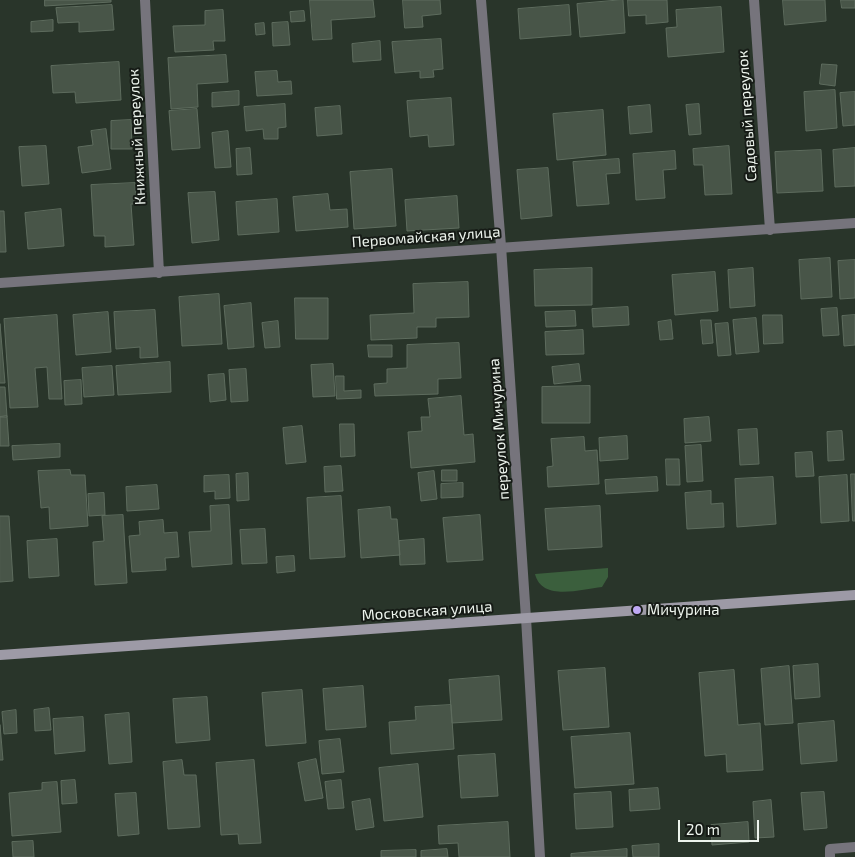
<!DOCTYPE html>
<html>
<head>
<meta charset="utf-8">
<style>
	body { margin:0 }
	#map { position:relative; width:855px; height:857px; overflow:hidden; background:#29352a; font-family:"Exo 2",sans-serif }
	canvas { display:block }
	.scale { position:absolute; left:678px; top:820px; width:81px; height:22px; box-sizing:border-box; border:2px solid #edf4ed; border-top:0; padding-left:6px; font-size:15px; line-height:18px; white-space:nowrap; color:#edf4ed; -webkit-text-stroke:4px #161b16; paint-order:stroke }
</style>
</head>
<body>
<div id="map">
<canvas width="855" height="857"></canvas>
<div class="scale">20 m</div>
</div>
<script>
const ctx = document.querySelector('canvas').getContext('2d');
ctx.lineJoin = 'round';
function paint(path, color) {
  ctx.fillStyle = color;
  ctx.fill(path, 'evenodd');
}
function strokePath(path, color, width, dash) {
  ctx.strokeStyle = color;
  ctx.lineWidth = width;
  ctx.lineCap = dash ? 'butt' : 'round';
  ctx.setLineDash(dash || []);
  ctx.stroke(path);
}
function write(font, color, halo, rows, align = 'center') {
  ctx.font = font + ' "Exo 2",sans-serif';
  ctx.lineWidth = 4;
  ctx.setLineDash([]);
  ctx.textBaseline = 'middle';
  ctx.strokeStyle = halo;
  ctx.fillStyle = color;
  for (const [text, x, y, turn = 0] of rows) {
    ctx.save();
    ctx.translate(x, y);
    ctx.rotate((+turn || 0) * Math.PI / 180);
    ctx.textAlign = isNaN(turn) ? turn : align;
    if (halo) ctx.strokeText(text, 0, 0);
    ctx.fillText(text, 0, 0);
    ctx.restore();
  }
}
paint(new Path2D(`
	M608 568V577L602 587C581 589 542 602 535 574Z`), '#3b5f3d');
const building = new Path2D(`
	M45 0H111V2L45 6Z
	M310 0H373L375 17 331 20 332 39 313 40Z
	M403 0H440L441 14 422 16 423 27 405 28Z
	M623 0 625 33 580 37 577 4Z
	M628 0H667L668 22 646 24V15L629 16Z
	M783 0H825L826 21 785 25Z
	M841 0H855V8H842Z
	M112 5 114 30 79 32V22L58 23 56 8Z
	M569 5 571 35 520 39 518 9Z
	M721 7 724 52 668 57 666 28 677 27 676 10Z
	M223 10 225 41H213L214 50 175 52 173 26 205 25V11Z
	M304 11 305 21 291 22 290 12Z
	M53 20V31L31 32V22Z
	M288 22 290 45 273 46 272 23Z
	M264 23 265 34 256 35 255 24Z
	M441 39 443 69 433 70 434 77 420 78V71L395 73 392 42Z
	M380 41 381 60 353 62 352 44Z
	M226 55 228 82 197 84 198 107 171 109 168 58Z
	M119 62 121 100 76 103 75 92 53 93 51 66Z
	M822 64 837 65 835 86 820 84Z
	M277 71 278 82 291 81 292 94 257 96 255 72Z
	M835 90 837 128 806 131 804 92Z
	M239 91V105L212 107V93Z
	M855 92V125L843 126 840 93Z
	M451 98 454 145 429 147 428 135 410 137 407 101Z
	M285 104 286 127 278 128V139H264L263 129 246 131 244 107Z
	M699 104 701 134 689 135 686 105Z
	M650 105 652 132 630 134 628 107Z
	M340 106 342 134 317 136 315 108Z
	M197 109 200 148 172 150 169 111Z
	M603 110 606 155 557 160 553 114Z
	M131 120 132 149H111V121Z
	M106 129 111 169 82 173 78 147 93 145 91 131Z
	M228 131 231 167 215 168 212 133Z
	M46 146 49 184 22 186 19 147Z
	M729 146 732 194 705 195 703 165H694L693 149Z
	M250 148 252 174 237 175 236 149Z
	M855 148V186L835 187 833 150Z
	M821 150 823 191 777 193 775 152Z
	M675 151 676 169 663 170 665 198 636 200 633 154Z
	M619 159 620 173 606 174 609 204 577 206 573 162Z
	M548 168 552 216 521 219 517 170Z
	M392 169 396 226 354 229 350 172Z
	M135 183 136 204H131L134 245 105 247V236H94L91 185Z
	M215 192 219 240 192 243 188 193Z
	M328 194 330 210 347 209 348 227 296 231 293 197Z
	M457 196 459 228 407 231 405 200Z
	M277 199 279 232 238 235 236 202Z
	M61 209 64 246 28 249 25 213Z
	M0 211H4L6 252H0Z
	M830 258 832 297 801 299 799 260Z
	M855 260V298L840 299 838 261Z
	M592 268V305L535 306 534 270Z
	M753 268 755 306 730 308 728 270Z
	M715 272 718 311 675 315 672 275Z
	M468 282 469 317 436 318V327H417V338L371 340 370 315 414 313 413 284Z
	M219 294 222 344 182 346 179 297Z
	M295 298H328V339H296Z
	M251 303 254 347 228 349 224 306Z
	M628 307 629 325 593 327 592 309Z
	M837 308 839 335 823 336 821 309Z
	M155 310 158 357 140 358V347L116 349 114 312Z
	M575 311 576 326 546 327 545 312Z
	M108 312 111 352 76 355 73 315Z
	M57 315 62 399H49L47 367 35 368 38 407 10 408 4 319Z
	M763 315H782L783 343 764 344Z
	M855 315V345L844 346 842 316Z
	M756 318 759 352 736 354 733 320Z
	M671 320 673 339 660 340 658 322Z
	M701 320H711L713 343 703 344Z
	M278 321 280 347 265 348 262 323Z
	M728 323 731 355 718 356 715 324Z
	M0 324 5 383H0Z
	M583 330 584 354 546 355 545 332Z
	M459 343 461 378 438 379V394L375 396 374 384 387 383V369L407 368V345Z
	M368 345H392V357H369Z
	M170 362 171 392 118 395 116 366Z
	M333 364 335 396 313 397 311 365Z
	M579 364 581 381 554 384 552 367Z
	M112 366 114 395 84 397 82 368Z
	M246 369 248 401 231 402 229 370Z
	M224 374 226 400 210 402 208 375Z
	M336 376H344V391L361 390V398L337 399Z
	M81 380 82 404 65 405 64 381Z
	M590 386V423H542V387Z
	M0 387H5L7 417H0Z
	M461 396 464 435 473 434 475 462 411 468 408 432 422 431 421 417H430L428 399Z
	M7 416 9 446H0V417Z
	M709 417 711 441 685 443 684 419Z
	M340 424H354L355 456 341 457Z
	M302 426 306 462 286 464 283 428Z
	M757 429 759 464 740 465 738 430Z
	M842 431 844 460 828 461 827 432Z
	M627 436 628 459 600 461 599 438Z
	M584 437 585 451 597 450 599 484 548 487 547 467 553 466 551 439Z
	M60 444V457L13 460 12 446Z
	M701 445 703 481 687 482 685 446Z
	M812 452 814 476 796 477 795 453Z
	M666 459H679L680 485H667Z
	M341 466 343 491 325 492 324 467Z
	M70 470 71 475H85L88 526 50 529 49 507 41 508 38 471Z
	M442 470H457V481H442Z
	M434 471 437 499 421 501 418 473Z
	M248 473 249 500 237 501 236 474Z
	M851 474H855V521H853Z
	M229 475 230 498 215 499V491L204 492V476Z
	M847 475 849 521 821 523 819 477Z
	M657 477 658 491 606 494 605 480Z
	M773 477 776 524 737 527 735 479Z
	M463 483V497L441 498V484Z
	M157 485 159 509 127 511 126 487Z
	M711 491V504L723 503 724 527 687 529 685 493Z
	M104 493 105 515 89 516 88 494Z
	M341 496 345 557 310 559 307 498Z
	M229 505 232 564 192 567 189 532 211 531 210 506Z
	M600 506 602 547 548 550 545 509Z
	M390 507 391 519H397L400 555 361 558 358 510Z
	M123 515 127 583 95 585 93 542 104 541 102 516Z
	M480 515 483 560 447 562 443 518Z
	M0 516H9L13 581 0 582Z
	M163 520 164 533 177 532 179 557 165 558 166 570 132 572 129 536 140 535 139 522Z
	M265 529 267 563 242 564 240 530Z
	M57 539 59 576 29 578 27 541Z
	M424 539 425 564 400 565 399 541Z
	M294 556 295 571 277 573 276 557Z
	M818 664 820 697 795 699 793 666Z
	M789 666 793 723 765 725 761 669Z
	M605 668 609 727 563 730 558 671Z
	M734 670 738 725 760 723 763 770 727 772 726 754 705 756 699 673Z
	M499 676 502 720 452 723 449 680Z
	M363 686 366 727 326 730 323 689Z
	M302 690 306 743 266 746 262 693Z
	M207 697 210 740 176 743 173 699Z
	M451 705 454 749 391 754 389 722 416 720 415 707Z
	M49 708 51 730 35 731 34 710Z
	M16 710 17 733 4 734 2 712Z
	M129 713 132 762 109 764 105 715Z
	M83 717 85 751 55 754 53 719Z
	M834 721 837 761 801 764 798 724Z
	M0 725 3 760H0Z
	M630 733 634 784 575 788 571 737Z
	M340 739 344 772 322 774 319 741Z
	M495 754 498 796 461 798 458 756Z
	M316 759 323 798 305 801 298 763Z
	M182 760 184 775H196L200 827 168 829 163 762Z
	M254 760 261 843 239 844 238 834 221 835 216 763Z
	M418 764 423 817 384 821 379 768Z
	M75 780 77 803 62 804 61 781Z
	M341 780 344 808 328 809 325 782Z
	M57 782 61 832 12 836 9 793 42 790V783Z
	M658 788 660 809 630 811 629 790Z
	M611 792 613 827 576 829 574 794Z
	M824 792 827 828 804 830 801 793Z
	M136 793 139 834 118 836 115 794Z
	M370 799 374 827 356 830 352 802Z
	M771 800 774 837 755 838 753 802Z
	M508 822 510 857H459L458 843 439 844 438 826Z
	M748 822 749 842 712 845 711 825Z
	M33 841 34 857H13L12 842Z
	M659 844V857H633L632 846Z
	M447 849 448 857H421V851Z
	M627 849V857H571V854Z
	M416 850V857H381V851Z`);
paint(building, '#485548');
strokePath(building, '#5e6c5e', 1);
strokePath(new Path2D(`
	M830 857V849L855 847`), '#76747c', 10);
strokePath(new Path2D(`
	M145 0 159 273
	M754 0 770 230
	M0 283 855 223
	M526 618 540 857`), '#76747c', 10);
strokePath(new Path2D(`
	M481 0 501 246 526 618`), '#76747c', 10);
strokePath(new Path2D(`
	M0 655 855 595`), '#9d9aa6', 10);
for (const [x, y, r, color] of [
	[637,610,5,"#bfa9f4"]
]) {
  const dot = new Path2D();
  dot.arc(x, y, r, 0, 2 * Math.PI);
  ctx.fillStyle = color;
  ctx.fill(dot);
  strokePath(dot, '#161b16', 2);
}
write('15px', '#edf4ed', '#161b16', [
	["Садовый переулок",747,116,-94],
	["Книжный переулок",137,137,-93],
	["Первомайская улица",426,237,-4],
	["переулок Мичурина",499,429,-94],
	["Московская улица",427,611,-4]
]);
write('15px', '#edf4ed', '#161b16', [
	["Мичурина",647,610]
], 'left');
</script>
</body>
</html>
